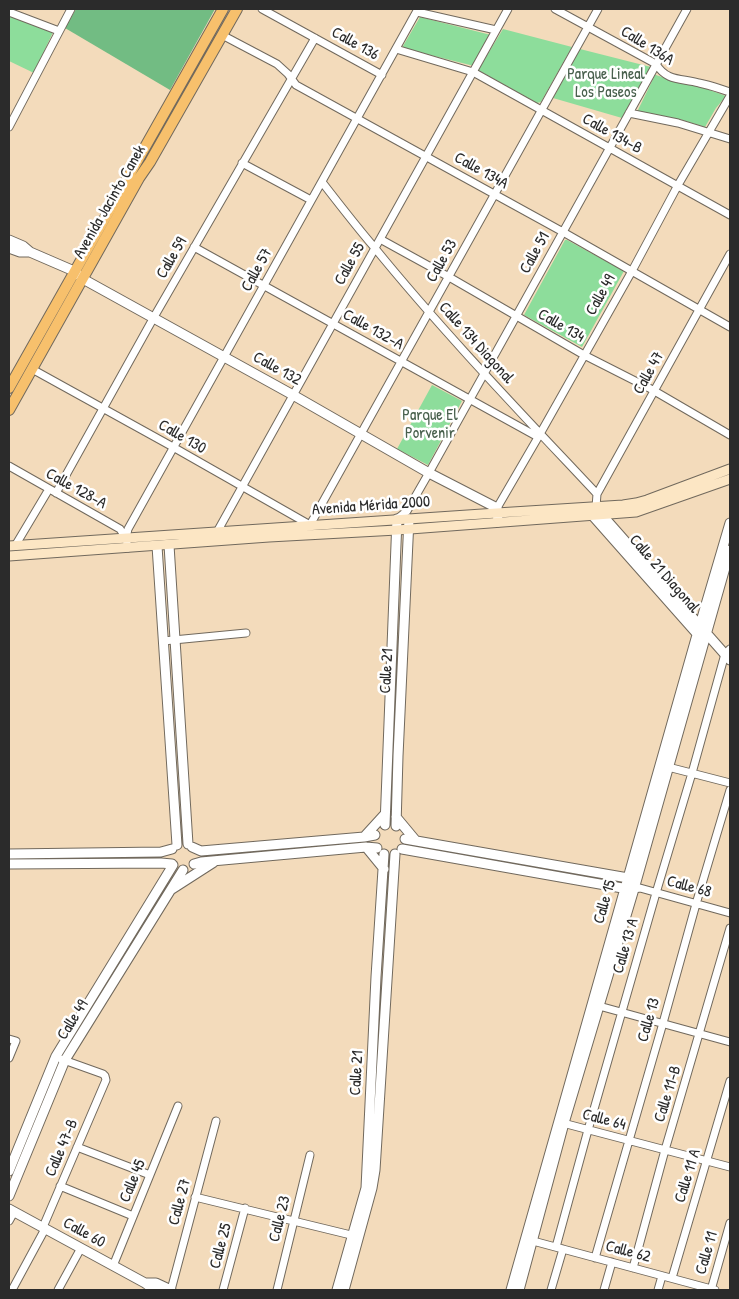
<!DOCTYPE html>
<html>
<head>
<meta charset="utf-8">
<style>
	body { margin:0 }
	#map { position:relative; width:739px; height:1299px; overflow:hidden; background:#f3dbbb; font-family:"Patrick Hand",sans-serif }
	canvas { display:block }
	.frame { position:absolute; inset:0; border:10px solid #2b2b2b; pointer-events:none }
</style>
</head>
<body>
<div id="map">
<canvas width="739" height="1299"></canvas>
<div class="frame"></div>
</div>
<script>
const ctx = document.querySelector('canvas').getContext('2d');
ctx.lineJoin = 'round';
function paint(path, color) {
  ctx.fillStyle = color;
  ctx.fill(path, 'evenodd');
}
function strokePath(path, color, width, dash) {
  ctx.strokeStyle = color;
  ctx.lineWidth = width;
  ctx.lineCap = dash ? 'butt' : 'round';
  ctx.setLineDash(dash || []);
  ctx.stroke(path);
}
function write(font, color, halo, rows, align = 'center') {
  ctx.font = font + ' "Patrick Hand",sans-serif';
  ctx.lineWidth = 5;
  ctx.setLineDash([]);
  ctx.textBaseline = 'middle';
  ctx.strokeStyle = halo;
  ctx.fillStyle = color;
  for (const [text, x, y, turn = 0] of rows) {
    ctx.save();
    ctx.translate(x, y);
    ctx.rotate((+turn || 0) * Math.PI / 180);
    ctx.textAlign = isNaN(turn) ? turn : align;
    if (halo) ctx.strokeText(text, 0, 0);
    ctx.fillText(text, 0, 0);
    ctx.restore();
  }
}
paint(new Path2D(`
	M9 12 54 30 34 73 9 61Z
	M420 17 491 35 474 66 406 49 403 48V46Z
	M503 29 572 47 541 102 537 103 478 70Z
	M580 49 651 67 622 118 553 98Z
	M655 75H656L674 81 696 85 726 96 716 108 705 127 679 119V120L637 112Z
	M565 240H567L624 271 582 347 524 315Z
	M432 385 462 401 428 465 397 449Z`), '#8ddd9b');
paint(new Path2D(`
	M76 9H215L170 90 65 28Z`), '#72bc83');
const minor = new Path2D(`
	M262 9 382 75
	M555 9 656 64C667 82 682 78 699 83 710 85 720 89 730 92
	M9 12 59 31
	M417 12 496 30
	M222 35 277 64 288 74 296 85 563 232 730 327
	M396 49 473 72 730 215
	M629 113 678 123 730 139
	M9 127 71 9
	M242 163 311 200
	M322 182C339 204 356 226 374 247 444 333 521 413 597 494
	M380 239 449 277 584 355 651 389 730 435
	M194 247 538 437
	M32 369 173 447 310 525
	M9 466 120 529 126 538
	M56 493 154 317 315 38
	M596 507 597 494 730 254
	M497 508 540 434 632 271 678 185 730 96
	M397 519 407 511 430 471 687 9
	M310 525 598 9
	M217 532 508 9
	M15 546 49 489
	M128 548 126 538 128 529 418 9
	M163 641 246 633
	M668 767 730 783
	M634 889 640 888 730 913
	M599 1006 730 1042
	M9 1039 16 1041 9 1058
	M559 1122 730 1167
	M77 1147 150 1175
	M60 1186 133 1216
	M195 1197 355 1236
	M9 1221 14 1212
	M43 1227 106 1080 105 1076 103 1074 61 1059
	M533 1241 715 1290
	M556 1247 588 1130 656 893 692 773 725 654 730 649
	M595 1258 663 1023 696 904 730 790
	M113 1266 178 1106
	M633 1268 665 1150 730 928
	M672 1278 730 1081
	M12 1290 45 1229
	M58 1290 81 1248
	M171 1290 216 1121
	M223 1290 245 1208
	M277 1290 310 1155
	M551 1290 563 1249
	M604 1290 612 1262
	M658 1290 662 1276
	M711 1290 730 1223`);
const tertiary = new Path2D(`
	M9 240 23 246 30 252 74 271 83 279 293 395 429 473 497 508 498 522
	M9 248 20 252H30
	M602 515 730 660
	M593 516 700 637
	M169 545 188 844
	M157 546 177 845
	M396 817 416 841
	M385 825 397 519
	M396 826 398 756 409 519
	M364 837 385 814
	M405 839 628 878 631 881
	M192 847 201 851 364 837 375 835
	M366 847 384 869
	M402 849 628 889
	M9 854 161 852 172 849
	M9 864 161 863 172 864
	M194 864 201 862 366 847 377 848
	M172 889 214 862
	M9 1171 56 1056 173 865
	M9 1196 65 1060 183 870
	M9 1209 145 1283 154 1290
	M145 1283H156L171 1290
	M337 1290 366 1188 376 977 384 854
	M344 1290 372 1188 375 1170 395 854
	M511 1290 697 635 730 523
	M519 1290 564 1123 634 889 730 550`);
const secondary = new Path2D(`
	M9 546 497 513 623 505 636 503 647 500 730 469
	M9 556 269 537 397 530 636 512 730 479`);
const primary = new Path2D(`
	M9 388 223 9
	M9 410 139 178 150 162 237 9`);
strokePath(minor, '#71695d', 9);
strokePath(tertiary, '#71695d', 11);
strokePath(secondary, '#71695d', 11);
strokePath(primary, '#71695d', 12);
strokePath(minor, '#fff', 7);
strokePath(tertiary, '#fff', 9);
strokePath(secondary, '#fce6c4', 9);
strokePath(primary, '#f7c06c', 10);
write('16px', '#2b2b2b', '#fff', [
	["Calle 136",355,44,29],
	["Calle 136A",647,46,32],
	["Calle 134-B",612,134,29],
	["Calle 134A",481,171,29],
	["Avenida Jacinto Canek",110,202,-60],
	["Calle 51",535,253,-61],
	["Calle 59",172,258,-60],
	["Calle 53",442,261,-61],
	["Calle 55",350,264,-61],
	["Calle 57",257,270,-61],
	["Calle 49",601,295,-61],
	["Calle 134",561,326,30],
	["Calle 132-A",373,330,29],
	["Calle 134 Diagonal",476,343,48],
	["Calle 132",277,369,29],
	["Calle 47",649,373,-61],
	["Calle 130",182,437,30],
	["Calle 128-A",76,489,29],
	["Avenida Mérida 2000",371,506,-4],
	["Calle 21 Diagonal",664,574,49],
	["Calle 21",387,671,-87],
	["Calle 68",689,887,15],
	["Calle 15",605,902,-74],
	["Calle 13 A",626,946,-74],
	["Calle 49",73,1020,-58],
	["Calle 13",649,1020,-74],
	["Calle 21",357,1073,-87],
	["Calle 11-B",668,1094,-73],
	["Calle 64",604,1120,15],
	["Calle 47-B",62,1148,-67],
	["Calle 11 A",688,1176,-73],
	["Calle 45",133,1181,-68],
	["Calle 27",180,1202,-75],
	["Calle 23",280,1219,-76],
	["Calle 60",84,1233,29],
	["Calle 25",221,1246,-75],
	["Calle 62",628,1252,15],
	["Calle 11",707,1253,-74]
]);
write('16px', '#48604d', '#fff', [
	["Parque Lineal",606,75],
	["Los Paseos",606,93],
	["Parque El",430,416],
	["Porvenir",430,434]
]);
</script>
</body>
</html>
